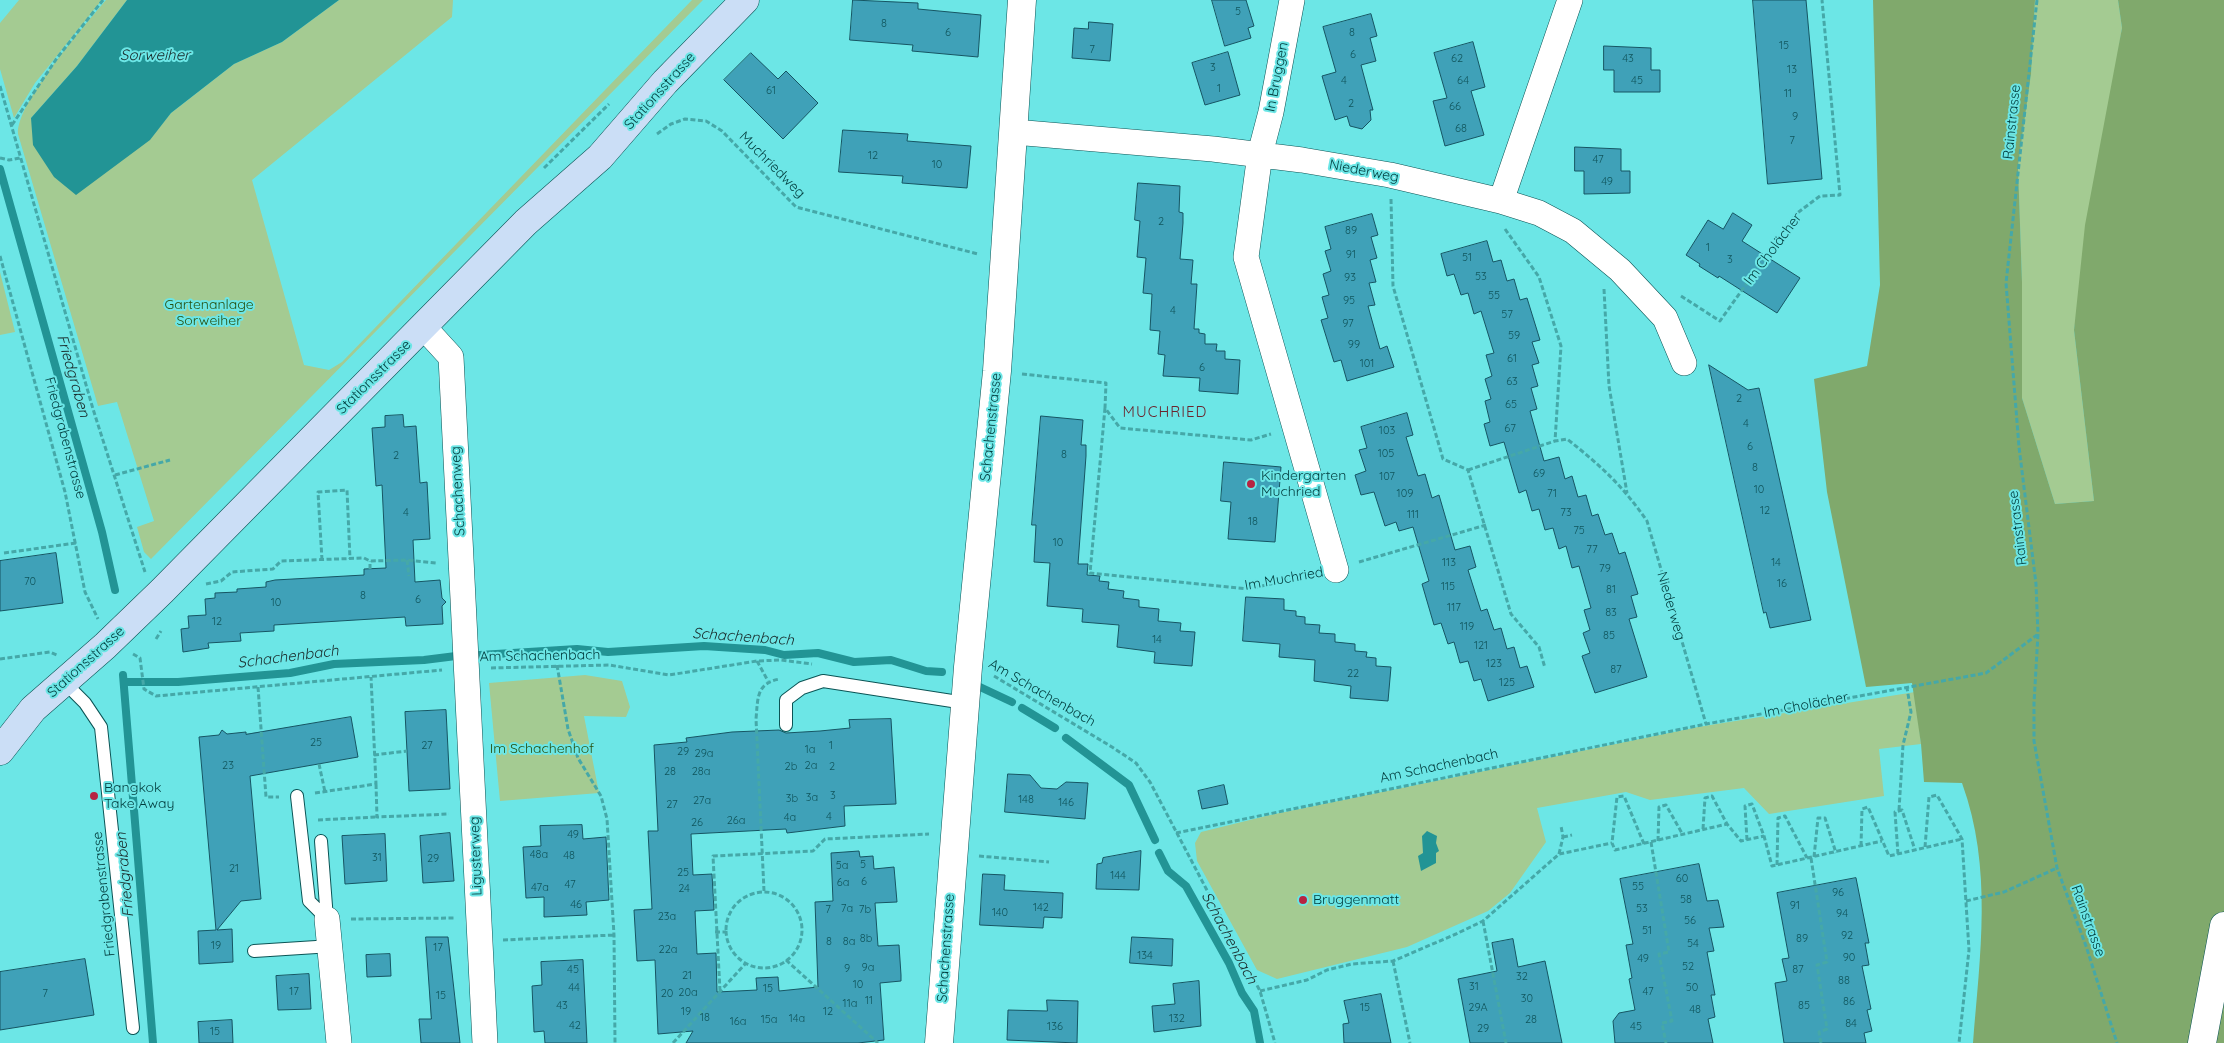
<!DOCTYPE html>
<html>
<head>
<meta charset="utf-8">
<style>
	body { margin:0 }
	canvas { display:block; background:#6ce6e6 }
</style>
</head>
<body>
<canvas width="2224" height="1043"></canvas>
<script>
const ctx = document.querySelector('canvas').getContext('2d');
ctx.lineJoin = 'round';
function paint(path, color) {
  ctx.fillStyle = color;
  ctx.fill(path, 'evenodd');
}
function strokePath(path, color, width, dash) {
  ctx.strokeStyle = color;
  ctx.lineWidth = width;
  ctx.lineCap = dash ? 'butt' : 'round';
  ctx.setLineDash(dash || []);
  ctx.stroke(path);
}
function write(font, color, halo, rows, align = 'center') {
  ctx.font = font + ' Quicksand,sans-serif';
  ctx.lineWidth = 4;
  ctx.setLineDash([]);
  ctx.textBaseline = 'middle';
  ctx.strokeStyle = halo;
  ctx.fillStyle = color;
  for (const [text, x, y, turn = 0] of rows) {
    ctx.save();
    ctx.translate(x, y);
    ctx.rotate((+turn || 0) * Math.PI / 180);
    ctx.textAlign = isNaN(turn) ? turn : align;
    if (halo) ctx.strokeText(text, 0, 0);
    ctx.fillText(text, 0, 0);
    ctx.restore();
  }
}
paint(new Path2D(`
	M19 0H102L35 83 14 118 0 69V23Z
	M106 0H127L77 66 31 118 149 140 171 113 234 64 282 42 339 0H453L452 17 252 180 304 365 329 370 342 362 692 0H703L151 559 144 552 137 527 154 521 117 402 98 406 18 134C16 103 84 26 106 0Z
	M2035 0H2118L2122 28 2074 330 2094 501 2055 504 2022 398V282L2018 166 2031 74Z
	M0 272 15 332 0 335Z
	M585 675 622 681 630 707 626 717 584 716 599 793 500 801 489 683Z
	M1915 692 1921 744 1879 749 1884 796 1769 814 1744 788 1650 800 1626 792 1537 808 1546 842 1510 893 1488 911 1407 947 1277 979 1257 970 1197 861 1195 843 1201 832 1270 815 1698 727Z`), '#a4cb92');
paint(new Path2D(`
	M1873 0H2035L2031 74 2018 166 2022 282V398L2055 504 2094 501 2074 330 2085 225 2122 28 2118 0H2224V1043H1973C1980 955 1993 868 1962 783L1924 782 1921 744 1912 683 1866 687 1827 492 1814 379 1867 366 1880 285Z`), '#80a96c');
paint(new Path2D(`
	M127 0H339L282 42 234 64 171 113 150 140 76 195 54 177 33 145 31 118 77 66Z
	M1427 831 1437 836 1436 843 1439 851 1436 853V863L1421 871 1418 856 1423 853 1422 836Z`), '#229495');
strokePath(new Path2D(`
	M0 169 102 532 115 590
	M480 655 577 649 608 652 704 646 765 650 784 655 818 653 854 662 891 660 926 671 942 672
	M123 675 153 1043
	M124 682H178L290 673 334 664 424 660 456 656
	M980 687 1012 702
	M1022 708 1055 728
	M1066 738 1129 785 1155 840
	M1159 853 1168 871 1186 886 1229 963 1242 993 1254 1011 1260 1043`), '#229495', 8);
const building = new Path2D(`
	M853 0 918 3V9L981 15 978 57 912 51 913 45 850 40Z
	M1212 0H1246L1254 26 1248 28 1251 38 1225 46Z
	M1753 0H1806L1822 179 1768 184Z
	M1371 14 1377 36 1370 38 1376 61 1361 65 1373 110H1370L1371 120 1362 129 1350 126 1347 116 1335 120 1322 76 1336 72 1323 27Z
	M1089 22 1113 24 1110 61 1072 58 1074 28 1088 29Z
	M1473 42 1485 87 1471 91 1484 135 1445 146 1433 101 1447 98 1434 53Z
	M1604 46 1651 48V70H1660V92H1614V70H1604Z
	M1228 52 1240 95 1205 105 1192 63Z
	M751 53 778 79 786 71 818 103 783 139 724 80Z
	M843 130 908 134 907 141 971 146 967 188 902 183 903 176 839 172Z
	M1575 147 1621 149V171H1630V193L1584 194V171H1575Z
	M1138 183 1180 186 1179 212 1183 213V223L1180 259 1193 260 1191 284H1197L1194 329H1199V333L1205 334V344H1217L1216 351H1225V359L1240 360 1238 394 1199 391 1200 378 1163 376 1165 355 1158 354 1160 331 1150 330 1152 294 1143 293 1146 258 1137 257 1140 221 1135 220Z
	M1733 213 1752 225 1742 241 1800 278 1777 313 1719 276 1718 278 1699 266 1700 264 1686 255 1708 220 1723 229Z
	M1372 214 1378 235 1371 237 1377 258 1370 260 1376 282 1369 283 1375 305 1368 306 1380 349 1387 346 1394 367 1347 381 1341 360 1334 362 1321 320 1328 318 1322 297 1329 295 1323 274 1331 271 1325 251 1331 249 1325 227Z
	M1487 241 1493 262 1501 260 1507 281 1514 279 1520 300 1527 298 1540 340 1532 342 1539 363 1532 365 1538 386 1531 388 1537 409 1530 411 1544 461 1559 457 1565 479 1572 476 1578 497 1586 495 1592 516 1598 514 1605 535 1612 533 1619 554 1625 552 1638 594 1631 596 1637 617 1629 619 1647 677 1595 693 1582 656 1590 653 1583 633 1590 630 1584 610 1591 608 1579 566 1572 568 1566 546 1559 549 1553 528 1545 530 1539 509 1532 511 1526 490 1519 493 1504 442 1490 446 1484 424 1490 422 1485 401 1491 399 1485 379 1492 376 1486 355 1494 353 1481 311 1474 314 1468 293 1461 295 1454 274 1447 276 1441 254Z
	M1709 365 1748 390 1759 388 1811 620 1770 628 1766 612 1764 613Z
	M1407 413 1413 435 1406 437 1418 476 1425 474 1432 498 1439 495 1455 550 1470 546 1476 567 1468 570 1481 611 1487 609 1494 630 1501 628 1507 649 1514 647 1520 668 1527 666 1534 687 1488 701 1481 679 1474 681 1468 661 1460 663 1454 642 1448 644 1441 623 1434 625 1422 584 1429 581 1413 527 1399 531 1396 522 1385 526 1374 492 1361 495 1355 475 1366 471 1359 450 1367 448 1361 427Z
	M403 415 404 427 416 426 420 483 427 482 430 539 413 540 415 582 440 580 442 598 446 602 442 606 443 624 406 626 405 617 274 625V631L240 633 241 641 208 643 209 648 183 652 181 629 189 628 188 616 206 615 205 599 215 598V593L237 592V589L266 587V582L275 580 364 575V569L386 568 382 485 376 486 372 428 385 427V416Z
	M1041 416 1083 420 1081 445H1086V456L1078 564H1088L1087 575 1100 576 1099 581 1109 582 1108 589 1124 591 1123 598 1139 600V607L1159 609 1158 621 1181 623 1180 631 1195 632 1192 666 1154 663 1155 652 1117 647 1119 625 1082 622 1083 609 1047 606 1050 563 1034 562 1036 525H1032Z
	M1224 462 1281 467 1275 542 1228 539 1231 502 1221 501Z
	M56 553 63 603 0 611V561Z
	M1246 597 1284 599V610L1296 611V616L1305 617V624L1320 625 1319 633 1335 634V642L1355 644V651L1367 652 1366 657 1376 658V666L1391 667 1388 701 1350 698 1351 686 1314 681 1315 660 1279 657 1280 644 1243 641Z
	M446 710 450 789 409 791 405 712Z
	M351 717 358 757 250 776 261 899 241 901 217 930 232 929 233 962 199 964 198 931 216 930 199 737 219 735 222 730 227 734 246 732V734Z
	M891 719 896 804 844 806 845 826 787 833 786 829 691 834 693 875 712 874 714 910 695 911 696 933 697 954 716 953 717 992 757 990 756 978 778 977 779 991 818 987 815 902 833 901 831 853 859 851 860 857 873 856 874 869 894 867 897 902 875 903 878 946 899 945 901 975V981L880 983 884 1040 858 1043H686L693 1031 658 1034 655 960 637 961 634 910 652 909 648 831H658L654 745 687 742 686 738 732 732 779 730 786 733 820 731 850 728 849 720Z
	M1008 774 1030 775 1041 788 1057 789 1066 782 1088 783 1085 819 1005 812Z
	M1224 785 1228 804 1202 809 1198 791Z
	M582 825 583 839 606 837 609 900 586 902 587 915 544 917V897L526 898 523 847 541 846 540 826Z
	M450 833 454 881 423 883 420 836Z
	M385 834 387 881 345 884 342 836Z
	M1141 851 1139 890 1096 889 1097 864 1102 863 1103 858Z
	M1699 864 1707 901 1718 900 1724 927 1709 928 1714 951 1707 952 1715 995H1711L1715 1017 1708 1019 1713 1043H1615L1613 1021 1619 1013 1635 1010 1629 979 1632 978 1626 945 1633 944 1620 879Z
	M983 874 1005 875 1004 890 1063 893 1062 918 1044 917 1043 928 980 925Z
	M1856 878 1869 943H1865L1869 965 1862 966 1871 1009 1867 1010 1872 1031 1864 1033 1866 1043H1784L1775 983 1787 981 1782 959 1789 958 1777 893Z
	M426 937H448L460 1043H421L419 1019H431Z
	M1132 937 1173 939 1172 966 1130 963Z
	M1513 939 1518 967 1545 961 1562 1043H1470L1458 979 1497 971 1492 943Z
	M390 954 391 976 367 977 366 955Z
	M85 959 94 1015 0 1030V972Z
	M583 960 587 1043H545L544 1031 534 1032 532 986 542 985 541 962Z
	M309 974 311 1009 278 1010 276 976Z
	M1199 981 1201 1026 1154 1032 1152 1006 1175 1004 1173 984Z
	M1381 994 1391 1043H1344L1343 1024 1349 1023 1344 1001Z
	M1047 1000 1078 1001 1077 1043 1007 1040 1008 1010 1047 1011Z
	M232 1020 233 1043H199L198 1022Z`);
paint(building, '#3fa1b8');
strokePath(building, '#165563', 1);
const service = new Path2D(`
	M64 682 85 703 101 727 133 1028
	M786 725V700L802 688 823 681 965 703
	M297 796 309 901 327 919
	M321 841 327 919
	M254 951 332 946`);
const minor = new Path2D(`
	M1292 0 1271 112 1260 154 1246 257 1336 570
	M1014 132 1213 149 1302 160 1390 175 1501 201 1539 213 1573 231 1620 270 1665 318 1684 363
	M1501 201 1570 0
	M426 323 430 334 451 357 485 1043
	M327 919 339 1043`);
const tertiary = new Path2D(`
	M939 1043 968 667 997 371 1022 0
	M2202 1043 2224 926`);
const secondary = new Path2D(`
	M0 751 33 709 105 646 162 591 526 222 600 157 665 82 745 0`);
strokePath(service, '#0b5455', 14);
strokePath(minor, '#0b5455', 26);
strokePath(tertiary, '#0b5455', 29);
strokePath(secondary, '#0b5455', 29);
strokePath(new Path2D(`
	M2037 0 2006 283 2019 447 2036 584 2038 634 2034 703V741L2057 868 2086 946 2117 1043
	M0 86 93 409 145 572
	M12 125 57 58 103 0
	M657 134 671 124 685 119 706 121 722 131 796 207 978 254
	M0 158 9 160 20 158
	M544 168 609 104
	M1391 199 1393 286 1443 459 1468 470 1511 614 1539 647 1545 668
	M1505 229 1539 277 1561 346 1555 441 1567 439C1600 465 1623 486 1647 521L1706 724
	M0 256 65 492 85 592 98 619
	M1604 289 1609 386 1627 493
	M1681 296 1720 321 1796 214 1820 196 1840 195 1822 0
	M1022 374 1106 383 1105 408 1120 428 1251 440 1271 434
	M1105 408 1090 573 1248 589 1312 575
	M1468 470 1555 441
	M115 475 170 460
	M4 553 76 543
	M322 560 318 492 347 490 350 559
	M407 560 409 576
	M1359 562 1486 525
	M370 569V561
	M206 584 221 581 232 572 273 569 281 561 364 558 370 561 407 560 436 563
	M156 639 161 631
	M133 654 140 658 144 689 156 696 442 670
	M0 659 50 652 57 655
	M757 661 768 681
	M557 665 568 729 578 758 601 796 607 819 614 935 615 1043
	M491 668 609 665 669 675 757 661 781 660 812 664
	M994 676 1112 747 1136 763 1150 782 1260 991 1275 1043
	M258 687 266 797H279
	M374 755 407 751
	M319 764 325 792
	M376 784 377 817 449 814
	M315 793 376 784 371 677
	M1899 810 1903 745 1911 712 1907 688
	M318 820 377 817
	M1703 829 1705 798 1712 796 1727 824 1741 841 1764 836
	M1176 833 1706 724 1986 673 2037 635
	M1563 837 1572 835
	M1747 840 1745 806 1752 804 1764 836 1772 866 1882 841
	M1658 841 1659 807 1666 805 1683 835
	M1651 842 1669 952 1659 954 1672 1021 1662 1023 1666 1043
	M1644 844 1624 796 1617 797 1612 843 1615 850 1727 824
	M1861 846 1862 809 1868 807 1889 856 1962 839
	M1925 847 1929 797 1937 795 1962 839 1969 950 1959 1043
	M1559 854 1563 837 1561 826
	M1898 854 1895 812 1902 810 1915 850
	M979 856 1049 862
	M1814 857 1818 818H1825L1836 853
	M1811 858 1827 962 1817 965 1827 1029 1819 1032 1821 1043
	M1777 865 1778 818 1785 816 1807 858
	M764 891 756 719C758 698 756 683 780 679
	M726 930a38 38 0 1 1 76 0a38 38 0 1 1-76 0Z
	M1966 901 2004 892 2057 868
	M351 919 454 918
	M1483 921 1506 1043
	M715 932H726
	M503 940 614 935
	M786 960 878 1043
	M1393 961 1410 1043
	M720 991 713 856 813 851 825 839 929 834
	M1260 991 1307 980 1327 970 1352 964 1393 961 1456 934 1483 921 1559 854 1612 843
	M673 1043 746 963`), '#45a8a8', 3, [5, 2.5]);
strokePath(service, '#fff', 12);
strokePath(minor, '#fff', 25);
strokePath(tertiary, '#fff', 28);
strokePath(secondary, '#cbdef6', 28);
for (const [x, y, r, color] of [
	[1251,484,5,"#b62442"],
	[94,796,5,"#b62442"],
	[1303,900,5,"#b62442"]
]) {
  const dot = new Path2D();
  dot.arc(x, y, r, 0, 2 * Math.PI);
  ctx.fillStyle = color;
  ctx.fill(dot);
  strokePath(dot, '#6ce6e6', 2);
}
write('11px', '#10555c', null, [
	["5",1238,12],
	["8",884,24],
	["6",948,33],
	["8",1352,33],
	["15",1784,46],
	["7",1092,50],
	["6",1353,55],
	["62",1457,59],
	["43",1628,59],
	["3",1213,68],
	["13",1792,70],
	["4",1344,81],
	["64",1463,81],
	["45",1637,81],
	["1",1219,89],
	["61",771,91],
	["11",1788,94],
	["2",1351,104],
	["66",1455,107],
	["9",1795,117],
	["68",1461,129],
	["7",1792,141],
	["12",873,156],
	["47",1598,160],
	["10",937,165],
	["49",1607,182],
	["2",1161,222],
	["89",1351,231],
	["1",1708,248],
	["91",1351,255],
	["51",1467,258],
	["3",1730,260],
	["53",1481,277],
	["93",1350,278],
	["55",1494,296],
	["95",1349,301],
	["4",1173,311],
	["57",1507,315],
	["97",1348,324],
	["59",1514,336],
	["99",1354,345],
	["61",1512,359],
	["101",1367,364],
	["6",1202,368],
	["63",1512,382],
	["2",1739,399],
	["65",1511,405],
	["4",1746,424],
	["67",1510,429],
	["103",1387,431],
	["6",1750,447],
	["105",1386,454],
	["8",1064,455],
	["2",396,456],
	["8",1755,468],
	["69",1539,474],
	["107",1387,477],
	["10",1759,490],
	["109",1405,494],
	["71",1552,494],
	["12",1765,511],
	["4",406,513],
	["73",1566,513],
	["111",1413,515],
	["18",1253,522],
	["75",1579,531],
	["10",1058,543],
	["77",1592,550],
	["113",1449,563],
	["14",1776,563],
	["79",1605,569],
	["70",30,582],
	["16",1782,584],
	["115",1448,587],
	["81",1611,590],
	["8",363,596],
	["6",418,600],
	["10",276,603],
	["117",1454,608],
	["83",1611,613],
	["12",217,622],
	["119",1467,627],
	["85",1609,636],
	["14",1157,640],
	["121",1481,646],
	["123",1494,664],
	["87",1616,670],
	["22",1353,674],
	["125",1507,683],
	["25",316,743],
	["27",427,746],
	["1",831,746],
	["1a",810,750],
	["29",683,752],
	["29a",704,754],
	["23",228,766],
	["2a",811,766],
	["2b",791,767],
	["2",832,767],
	["28",670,772],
	["28a",701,772],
	["3",833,796],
	["3a",812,798],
	["3b",792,799],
	["148",1026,800],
	["27a",702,801],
	["146",1066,803],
	["27",672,805],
	["4",829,817],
	["4a",790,818],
	["26a",736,821],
	["26",697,823],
	["49",573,835],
	["48a",539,855],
	["48",569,856],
	["31",377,858],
	["29",433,859],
	["5",863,865],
	["5a",842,866],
	["21",234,869],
	["25",683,873],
	["144",1118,876],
	["60",1682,879],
	["6",864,882],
	["6a",843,883],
	["47",570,885],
	["55",1638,887],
	["47a",540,888],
	["24",684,889],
	["96",1838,893],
	["58",1686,900],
	["46",576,905],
	["91",1795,906],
	["142",1041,908],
	["7a",847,909],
	["53",1642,909],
	["7",828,910],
	["7b",865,910],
	["140",1000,913],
	["94",1842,914],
	["23a",667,917],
	["56",1690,921],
	["51",1647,931],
	["92",1847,936],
	["8b",866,939],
	["89",1802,939],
	["8",829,942],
	["8a",849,942],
	["54",1693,944],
	["19",216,946],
	["17",438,948],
	["22a",668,950],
	["134",1145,956],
	["90",1849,958],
	["49",1643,959],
	["52",1688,967],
	["9a",868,968],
	["9",847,969],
	["45",573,970],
	["87",1798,970],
	["21",687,976],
	["32",1522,977],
	["88",1844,981],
	["10",858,985],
	["31",1474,987],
	["44",574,988],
	["50",1692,988],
	["15",768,989],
	["17",294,992],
	["47",1648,992],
	["20a",688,993],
	["7",45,994],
	["20",667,994],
	["15",441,996],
	["30",1527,999],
	["11",869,1001],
	["86",1849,1002],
	["11a",850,1004],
	["43",562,1006],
	["85",1804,1006],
	["15",1365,1008],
	["29A",1478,1008],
	["48",1695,1010],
	["19",686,1012],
	["12",828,1012],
	["18",705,1018],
	["14a",797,1019],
	["132",1177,1019],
	["15a",769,1020],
	["28",1531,1020],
	["16a",738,1022],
	["84",1851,1024],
	["42",575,1026],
	["136",1055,1027],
	["45",1636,1027],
	["29",1483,1029],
	["15",215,1032]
]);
write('14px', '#013c3d', '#6ce6e6', [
	["In Bruggen",1277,77,-79],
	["Stationsstrasse",660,91,-48],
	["Rainstrasse",2012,122,-84],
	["Muchriedweg",772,165,45],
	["Niederweg",1364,171,11],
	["Im Cholächer",1773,249,-53],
	["Stationsstrasse",374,377,-45],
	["Schachenstrasse",991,427,-84],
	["Friedgrabenstrasse",65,438,75],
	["Schachenweg",458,491,-93],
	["Rainstrasse",2018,528,-97],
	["Im Muchried",1284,579,-10],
	["Niederweg",1671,606,74],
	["Am Schachenbach",540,656,-1],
	["Stationsstrasse",86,662,-42],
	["Am Schachenbach",1042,693,30],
	["Im Cholächer",1806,705,-11],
	["Am Schachenbach",1439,766,-12],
	["Ligusterweg",476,856,-92],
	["Friedgrabenstrasse",104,894,-96],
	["Rainstrasse",2088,921,70],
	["Schachenstrasse",946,948,-86]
]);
write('14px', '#284f0f', '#6ce6e6', [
	["Gartenanlage",209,305],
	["Sorweiher",209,321],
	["Im Schachenhof",542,749]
]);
write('14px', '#013c3d', '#6ce6e6', [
	["Kindergarten",1261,476],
	["Muchried",1261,492],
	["Bangkok",104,788],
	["Take Away",104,804],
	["Bruggenmatt",1313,900]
], 'left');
write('italic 15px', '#1a2d2d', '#6ce6e6', [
	["Sorweiher",155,55],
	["Friedgraben",73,376,74],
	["Schachenbach",743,637,4],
	["Schachenbach",288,657,-7],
	["Friedgraben",125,875,-95],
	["Schachenbach",1229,938,62]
]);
ctx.letterSpacing = '1px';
write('15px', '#6b252e', '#6ce6e6', [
	["MUCHRIED",1165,412]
]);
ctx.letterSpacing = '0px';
</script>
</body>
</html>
